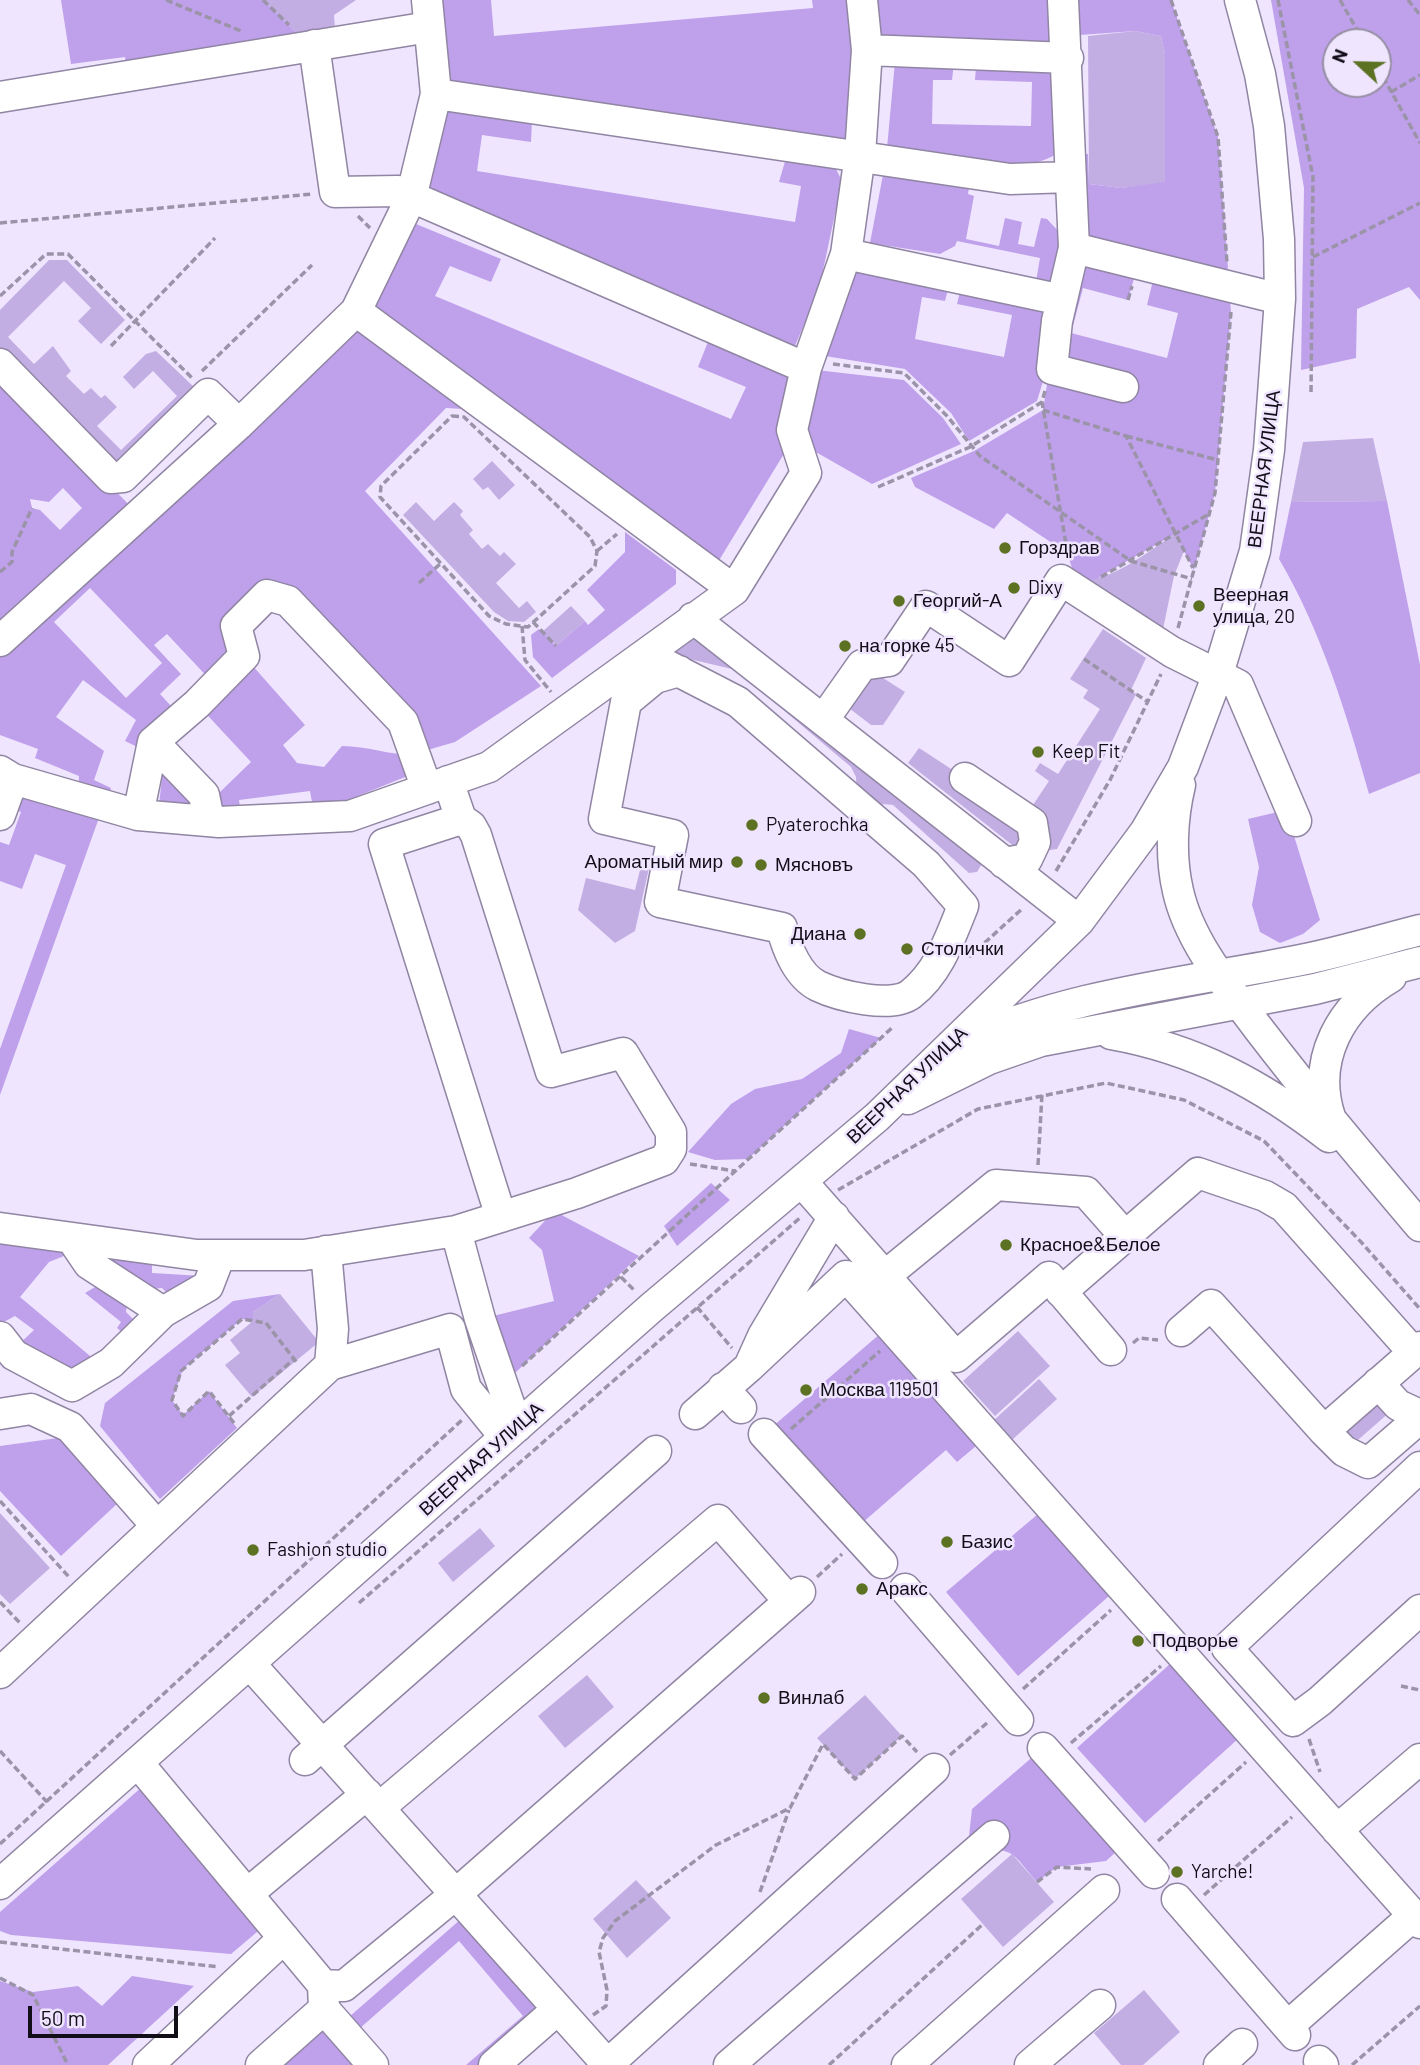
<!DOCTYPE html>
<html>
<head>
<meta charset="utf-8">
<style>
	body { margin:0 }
	#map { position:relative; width:1420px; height:2065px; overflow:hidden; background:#efe5ff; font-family:Barlow,sans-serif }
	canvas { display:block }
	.north { position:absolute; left:1322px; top:28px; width:70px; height:70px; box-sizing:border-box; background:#efe5ff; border:2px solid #978fa3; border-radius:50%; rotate:292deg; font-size:19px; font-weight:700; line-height:28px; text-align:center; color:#120e18 }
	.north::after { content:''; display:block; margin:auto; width:24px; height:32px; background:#5c7121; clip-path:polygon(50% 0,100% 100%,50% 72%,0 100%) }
	.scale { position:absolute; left:28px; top:2006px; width:150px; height:32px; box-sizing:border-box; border:4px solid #120e18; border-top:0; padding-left:9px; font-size:21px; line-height:24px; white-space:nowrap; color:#120e18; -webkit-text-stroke:5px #efe5ff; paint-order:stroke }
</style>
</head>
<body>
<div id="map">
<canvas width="1420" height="2065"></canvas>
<div class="north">N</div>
<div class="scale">50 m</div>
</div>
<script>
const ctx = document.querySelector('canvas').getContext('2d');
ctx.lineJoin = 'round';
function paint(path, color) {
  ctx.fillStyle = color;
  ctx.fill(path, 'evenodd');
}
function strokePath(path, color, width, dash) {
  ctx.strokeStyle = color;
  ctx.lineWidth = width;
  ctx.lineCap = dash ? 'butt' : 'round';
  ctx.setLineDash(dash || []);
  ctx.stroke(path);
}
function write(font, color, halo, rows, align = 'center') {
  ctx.font = font + ' Barlow,sans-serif';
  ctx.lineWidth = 5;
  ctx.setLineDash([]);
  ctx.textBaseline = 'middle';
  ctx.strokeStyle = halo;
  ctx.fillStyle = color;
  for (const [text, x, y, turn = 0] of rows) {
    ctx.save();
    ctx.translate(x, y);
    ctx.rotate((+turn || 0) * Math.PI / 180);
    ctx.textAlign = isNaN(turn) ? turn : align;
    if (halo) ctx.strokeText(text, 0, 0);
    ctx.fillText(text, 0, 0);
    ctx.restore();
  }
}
paint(new Path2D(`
	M263 0H356L334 15 336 42 310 46Z
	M1135 31 1161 36 1165 54V183L1121 188 1089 184 1088 36Z
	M49 260H67L125 320 101 344 78 321 91 308 64 281 8 337 34 364 53 346 71 371 66 376 84 394 91 388 101 398 105 395 117 407 97 426 121 450 177 396 153 371 134 389 123 377 146 354 156 351 194 387 111 469 0 351V310Z
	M1373 438 1387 501 1291 502 1303 442Z
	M492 461 515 485 499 500 488 487 483 490 473 479Z
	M416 502 434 521 454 502 463 511 460 515 473 530 469 534 482 549 488 544 500 556 504 552 516 564 496 583 519 608 527 601 536 612 524 622 508 621 494 612 403 515Z
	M1175 534 1184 551 1174 576 1162 634 1082 578C1112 583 1149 550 1175 534Z
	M571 606 585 621 556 646 542 632Z
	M680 628 697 638 983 862 977 872 969 873 893 805 883 804 877 814 857 797 856 777 851 767 736 670 681 657 662 643Z
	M1103 629 1146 658 1131 690 1136 694 1057 849 1043 851 1029 811 1049 781 1035 771 1040 763 1058 774 1100 709 1083 698 1088 690 1070 679Z
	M869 669 905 692 883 725H871L845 705Z
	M919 748C951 769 1011 804 1024 842L1016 848 908 763Z
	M641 866 649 868 635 931 615 943 578 910 586 878 635 890Z
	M280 1294 319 1342 252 1397 225 1365 240 1353 230 1340 253 1321V1312Z
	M1018 1331 1050 1366 995 1416 963 1381Z
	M1039 1379 1057 1399 1012 1440 994 1420Z
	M1377 1403 1391 1411 1351 1446 1341 1435Z
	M0 1513 50 1568 10 1604 0 1594Z
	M480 1528 495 1546 453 1582 438 1563Z
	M587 1675 614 1707 565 1748 538 1716Z
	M865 1695 902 1736 855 1779 817 1738Z
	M1012 1854 1054 1902 1003 1947 961 1899Z
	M636 1880 671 1918 627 1958 593 1919Z
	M1144 1990 1180 2032 1143 2065H1121L1094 2033Z`), '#c3aee3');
paint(new Path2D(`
	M61 0H263L310 46 127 76 125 57 71 64Z
	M427 0H491L494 36 813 8 812 0H1171L1218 137 1228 268 1214 282 1229 286 1231 313 1215 493 1194 570 1175 534 1094 580 1075 577 1067 553 1007 513 994 529 915 487 911 478 974 451 1043 410 1057 321 1034 293 1040 258 957 241 955 246 940 254 870 243 886 159 971 173 968 194 974 196 966 239 999 246 1005 218 1022 222 1018 244 1034 247 1041 218 1047 219 1073 247 1070 155 1088 154 1089 184 1121 188 1165 182V54L1161 36 1135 31 1066 36 1056 154C1021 179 929 154 887 148L896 51 868 50 860 155 436 94ZM955 54H977L975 80 1032 82 1031 126 932 124 933 80H952ZM1138 264 1156 268 1147 305 1178 313 1167 358 1071 333 1083 288 1128 300Z
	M1271 0H1420V300L1409 287 1357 309 1356 358 1301 370 1304 188ZM1378 42V84H1336V42Z
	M434 105 532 119 531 142 482 135 477 171 795 222 801 186 779 182 786 158 835 167 842 181 819 289 789 360 793 439 718 562 360 302 396 228 416 224 501 259 491 282 450 266 435 296 731 419 746 387 698 367 713 329 411 198Z
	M848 260 950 281 945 301 922 297 915 339 1004 357 1012 315 957 304 962 283 1058 303 1047 368 1037 401 969 441 951 413 905 369 819 355Z
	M357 328 463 409 446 408 365 491 541 686 455 742 417 753 290 597 236 626 244 656 305 725 283 745 297 763 324 767 342 746C367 746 389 755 414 755L420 771 338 804 312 802 310 791 239 800 242 821 158 816 162 776 146 772 150 753 125 741 136 720 83 680 56 717 104 751 94 780 111 788 105 806 78 798 79 776 35 758 38 749 0 735V373L139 515ZM63 488 82 508 60 530 40 510 32 508 30 499 49 502ZM90 588 162 663 126 698 54 622ZM167 634 215 685 197 704 251 762 220 792 203 794 144 732 171 706 160 694 181 674 154 645Z
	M816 370 904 380 943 418 961 444 872 484 807 447 801 415Z
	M1387 501 1420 665V773L1369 794C1347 715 1321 630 1279 559L1291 502Z
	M625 532 676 570V584L552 678 533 657 531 635 539 629 556 646 585 621 588 625 605 610 587 590 625 552Z
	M9 789 100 815 0 1095V1049L66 865 35 854 22 889 0 881V842L9 845 21 812 4 805Z
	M1286 810 1320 920 1303 934 1280 943 1260 932 1252 905 1259 867 1248 819Z
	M849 1029 881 1038 748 1159 715 1160 688 1152 731 1104 755 1089 802 1079 841 1053Z
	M711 1183 730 1200 677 1246 664 1226Z
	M554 1211 639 1256 515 1373 493 1316 554 1301 542 1250 529 1238Z
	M0 1238 65 1246 64 1256 49 1262 20 1297 96 1361 71 1376 15 1348 34 1330 15 1316 0 1324Z
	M91 1247 152 1261V1273L202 1276 166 1292 162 1288 152 1289Z
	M95 1287 114 1292 127 1305 126 1312 134 1320 124 1334 117 1328 121 1322 85 1293Z
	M280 1294 253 1312V1321L242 1319 183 1369 172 1400 183 1415 209 1391 237 1428 160 1499 100 1426 105 1403 233 1301Z
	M881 1333 988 1436 957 1462 946 1450 854 1530 764 1434Z
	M58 1438 119 1502 61 1556 0 1491V1446Z
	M1038 1514 1109 1596 1018 1676 946 1592Z
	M1171 1663 1239 1738 1145 1823 1077 1748Z
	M1043 1748 1126 1843 1106 1861 1057 1867 1037 1882C1013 1855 1015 1846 976 1851L969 1836 972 1809Z
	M151 1779 270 1921 231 1954 11 1935 0 1931V1912Z
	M461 1919 541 2013 481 2065H466L523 2016 459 1941 359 2029 349 2017Z
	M132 1976 194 1986 108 2065H0V1981L33 1992 78 1986 102 2006Z
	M323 2030 373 2065H261L292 2038Z`), '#bfa0eb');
const minor = new Path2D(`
	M1063 0 1074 248
	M314 45 335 192 398 191 806 368
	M867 50 1068 58
	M436 94 1010 179 1071 177
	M0 97 429 27
	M846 254 1062 300
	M356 311 734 590
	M0 364 111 478 123 477 208 394 239 424
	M1123 387 1052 369 1057 321 1074 248 1280 299
	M693 618 1079 921
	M0 641 239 424 356 311 411 198 436 94 427 0
	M647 655 738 702 926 864 963 906C950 938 939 972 911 994 892 1009 839 996 818 986 798 976 787 949 782 928L660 902 673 835 604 819 626 702 655 678 679 671
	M824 719 862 665 889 661 926 606 1009 661 1061 580 1172 652 1238 685 1296 821
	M153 742 204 795 209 820
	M0 771 13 779 138 815 219 822 350 816 489 767 734 590 806 473 792 430 806 368 846 254 860 155 867 50 862 0
	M965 778 1032 823 1035 842 1027 859 1004 863
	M1180 785C1172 818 1170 857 1178 891 1189 941 1228 988 1258 1028 1310 1096 1365 1161 1420 1226
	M0 815 13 779
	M138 815 153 742 197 704 244 656 236 626 267 595 288 601 403 722 427 789
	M461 819 384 844 501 1217
	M1111 1034C1196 1049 1262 1085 1329 1137
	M962 1043C1069 993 1187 983 1301 960 1341 952 1381 940 1420 930
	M908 1099 989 1059 1041 1041 1315 989 1420 962
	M1330 1117C1311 1059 1341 1006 1391 977
	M802 1182 956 1357 1049 1277 1111 1350
	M0 1228 197 1255H304L456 1231 577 1193 664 1160 671 1149V1132L623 1053 551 1072 476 835 471 826 461 819 448 781
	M456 1231 480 1319 517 1427
	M72 1239 89 1264 163 1312
	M326 1251 333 1329 330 1365
	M886 1275 996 1185 1086 1192 1125 1236
	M1061 1292 1198 1173 1265 1196 1284 1207 1414 1353
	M1181 1331 1211 1305 1324 1431 1420 1347
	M0 1337 14 1355 72 1386 111 1363 163 1312 208 1286 220 1255
	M749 1367 846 1276 1420 1923
	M1378 1383 1398 1405 1420 1415
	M723 1388 741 1408
	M0 1414 31 1409 70 1427 156 1525
	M695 1414 749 1367 763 1336 834 1217
	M1324 1431 1344 1451 1368 1463 1420 1418
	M764 1434 882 1563
	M1420 1467 1227 1648 1293 1721 1320 1701 1420 1610
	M905 1589 1018 1720
	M250 1664 608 2065
	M0 1673 330 1365 450 1329 466 1389 505 1437
	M1043 1748 1154 1873
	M305 1760 656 1451
	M138 1763 323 1985 324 2009 373 2065
	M379 1808 718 1520 789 1601
	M1337 1830 1420 1759
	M0 1884 651 1308 877 1117 1079 921 1145 832 1183 767 1218 674 1255 551 1269 450 1280 299 1279 239 1269 126 1260 74 1240 0
	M259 1884 367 1794
	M1177 1899 1295 2035
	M323 1985 344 1986 456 1894 800 1592
	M1288 2026 1413 1916
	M1319 2061 1323 2065
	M608 2064 934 1769
	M148 2065 284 1938
	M261 2065 324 2009
	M494 2065 558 2009
	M729 2065 994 1836
	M907 2065 1104 1890
	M1030 2065 1100 2005
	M1219 2065 1242 2044`);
strokePath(minor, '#9085a2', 33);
strokePath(new Path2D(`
	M166 0 241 31
	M263 0 289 25
	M1171 0 1218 137 1227 263
	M1278 0 1313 177 1311 394
	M1340 0 1364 42
	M1408 0 1420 15
	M1378 68 1420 143
	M1391 92 1420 75
	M358 216 370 228
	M0 223 312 194
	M1313 257 1420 203
	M0 296 46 254H68L192 378
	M1128 300 1132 286
	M111 346 215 238
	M833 364 904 373 947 416 980 456 1131 561 1192 579
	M202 371 312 265
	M1045 391 1042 402 1068 556
	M1043 410 1126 436 1193 568
	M452 416 464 417 590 537 597 551 595 566 528 627 506 624 489 616 380 497 381 486Z
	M1126 436 1218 460
	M878 487 970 447 1042 402
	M597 551 617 534
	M0 572 12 562V552L32 508
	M1101 577 1209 514
	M419 583 440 564
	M533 622 556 646
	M522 626 525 660 551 692
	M1178 628 1215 493 1231 312
	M1084 659 1148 702
	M1056 871 1110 780 1161 674
	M969 957 1023 908
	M690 1164 735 1171
	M1038 1165 1042 1094
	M838 1190 978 1109 1106 1083 1184 1100 1264 1141 1362 1243 1420 1309
	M621 1277 634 1290
	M697 1307 732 1348
	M1133 1343 1139 1338 1158 1340
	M522 1366 894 1026
	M229 1416 294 1359
	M234 1423 209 1391 183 1416 172 1400 181 1371 242 1319 266 1323 298 1364
	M791 1429 880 1351
	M0 1501 69 1577
	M817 1577 842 1554
	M0 1602 20 1623
	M359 1603 801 1217
	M1401 1686 1420 1690
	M1023 1689 1111 1610
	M1309 1739 1320 1772
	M1071 1743 1161 1666
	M0 1751 47 1802
	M950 1755 987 1723
	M1158 1841 1246 1762
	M0 1844 462 1420
	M1037 1882 1057 1867 1091 1869
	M760 1892 789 1810
	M1204 1895 1292 1817
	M0 1942 219 1967
	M0 1978 33 1995 68 2065
	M593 2015 606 2006 607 1990 599 1952 603 1938 615 1921 716 1845 790 1808 823 1744 855 1779 902 1736 917 1752
	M829 2065 983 1924
	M1352 2065 1420 2006`), '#9b93a7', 3.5, [7, 3.5]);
strokePath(minor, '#fff', 30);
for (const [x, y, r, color] of [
	[1005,548,7,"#5c7121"],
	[1014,588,7,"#5c7121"],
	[899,601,7,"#5c7121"],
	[1199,606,7,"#5c7121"],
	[845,646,7,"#5c7121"],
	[1038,752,7,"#5c7121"],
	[752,825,7,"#5c7121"],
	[737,862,7,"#5c7121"],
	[761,865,7,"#5c7121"],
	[860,934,7,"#5c7121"],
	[907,949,7,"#5c7121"],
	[1006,1245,7,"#5c7121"],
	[806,1390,7,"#5c7121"],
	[947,1542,7,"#5c7121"],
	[253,1550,7,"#5c7121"],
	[862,1589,7,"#5c7121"],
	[1138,1641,7,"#5c7121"],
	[764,1698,7,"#5c7121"],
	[1177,1872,7,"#5c7121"]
]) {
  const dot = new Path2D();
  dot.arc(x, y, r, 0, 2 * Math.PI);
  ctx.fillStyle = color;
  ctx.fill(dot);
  strokePath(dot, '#efe5ff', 2.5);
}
write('19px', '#120e18', '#efe5ff', [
	["ВЕЕРНАЯ УЛИЦА",1264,469,-83],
	["ВЕЕРНАЯ УЛИЦА",907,1085,-44],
	["ВЕЕРНАЯ УЛИЦА",481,1459,-42]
]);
write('19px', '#120e18', '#efe5ff', [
	["Горздрав",1019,548],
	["Dixy",1028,588],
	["Веерная",1213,595],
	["улица, 20",1213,617],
	["Георгий-А",913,601],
	["на горке 45",859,646],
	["Keep Fit",1052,752],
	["Pyaterochka",766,825],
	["Ароматный мир",723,862,"right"],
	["Мясновъ",775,865],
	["Диана",846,934,"right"],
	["Столички",921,949],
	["Красное&Белое",1020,1245],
	["Москва 119501",820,1390],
	["Базис",961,1542],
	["Fashion studio",267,1550],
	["Аракс",876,1589],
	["Подворье",1152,1641],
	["Винлаб",778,1698],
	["Yarche!",1191,1872]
], 'left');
</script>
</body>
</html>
